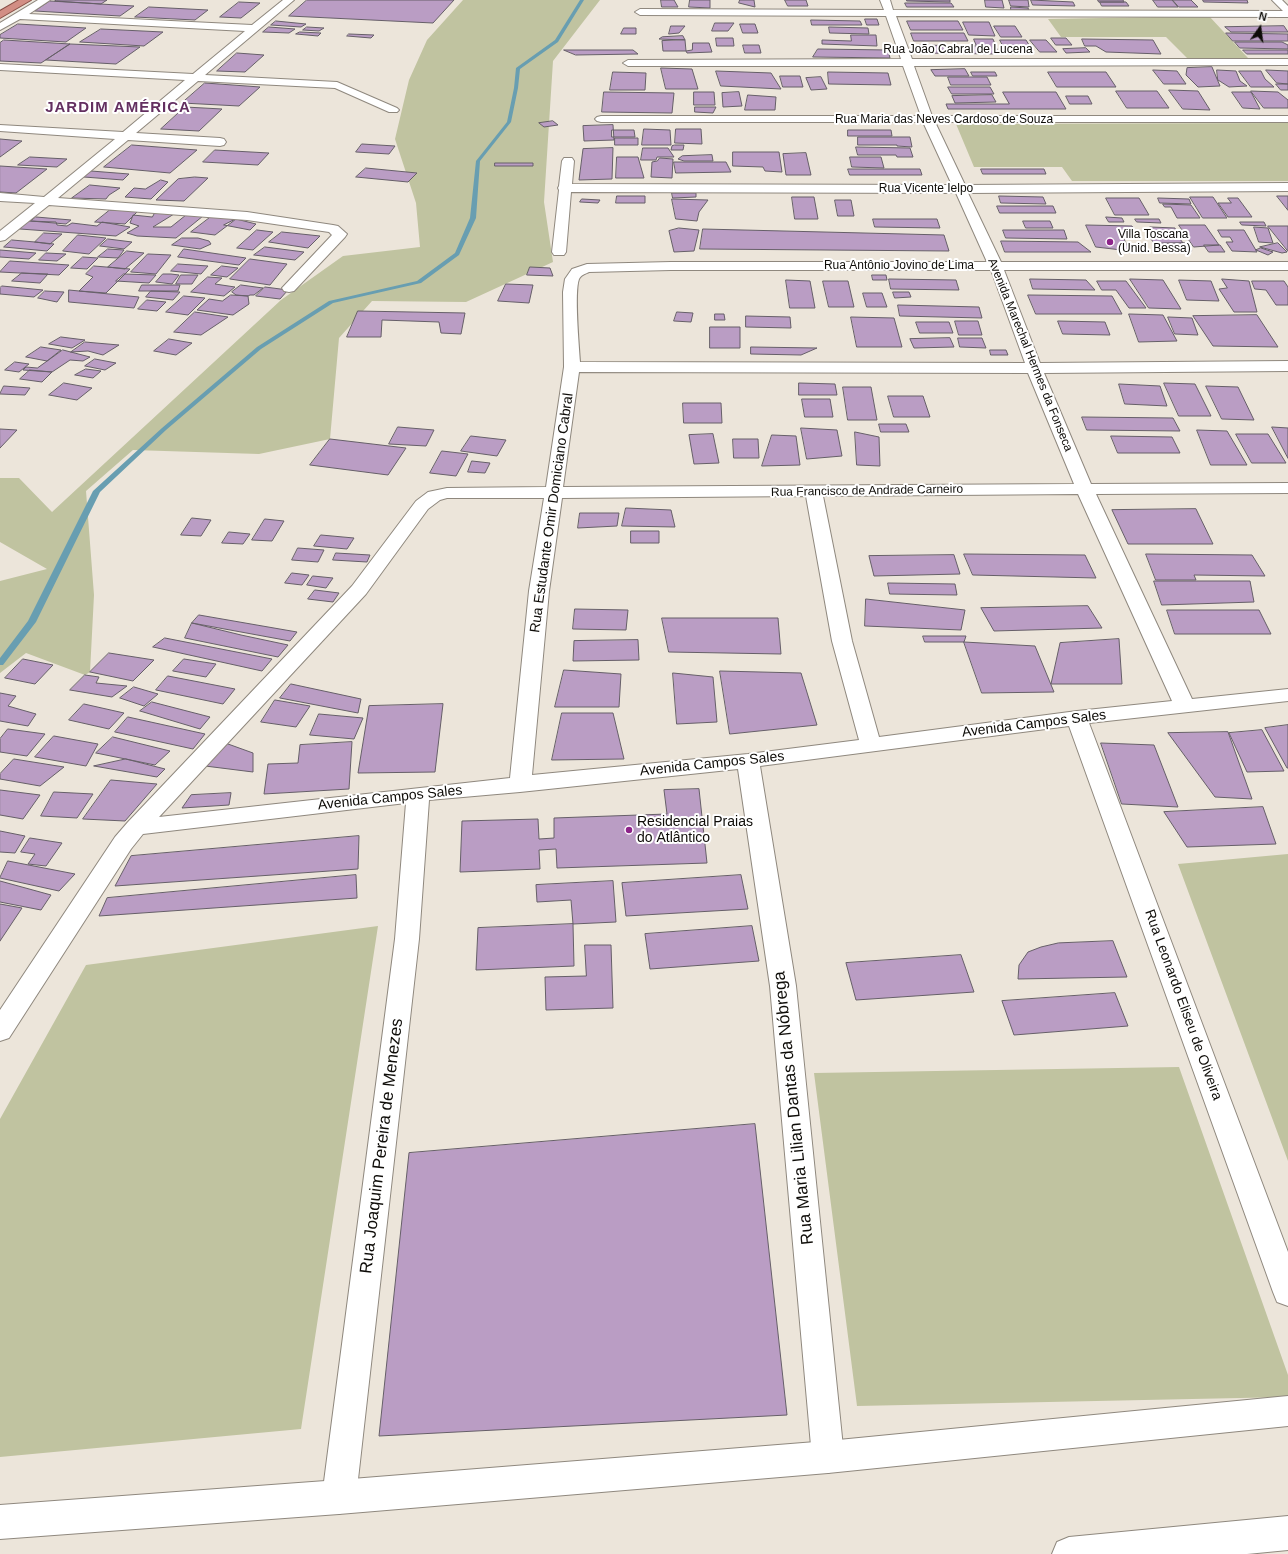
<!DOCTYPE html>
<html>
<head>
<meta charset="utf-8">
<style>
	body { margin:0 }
	#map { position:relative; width:1288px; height:1554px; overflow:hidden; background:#ece5da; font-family:Arial,sans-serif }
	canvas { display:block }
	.north { position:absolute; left:1240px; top:8px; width:40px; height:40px; -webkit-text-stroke:3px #fff; paint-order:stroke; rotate:14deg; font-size:11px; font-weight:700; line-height:16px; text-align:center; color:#0e0c08 }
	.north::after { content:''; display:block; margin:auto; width:14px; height:18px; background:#0e0c08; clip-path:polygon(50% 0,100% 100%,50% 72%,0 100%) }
</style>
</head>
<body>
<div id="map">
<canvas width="1288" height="1554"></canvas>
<div class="north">N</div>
</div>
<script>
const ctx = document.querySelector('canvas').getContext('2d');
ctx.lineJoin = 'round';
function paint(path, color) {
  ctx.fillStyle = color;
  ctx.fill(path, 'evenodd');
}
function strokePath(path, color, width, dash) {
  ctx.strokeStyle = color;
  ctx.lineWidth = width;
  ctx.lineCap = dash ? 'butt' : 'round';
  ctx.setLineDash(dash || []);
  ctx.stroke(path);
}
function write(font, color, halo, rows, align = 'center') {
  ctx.font = font + ' Arial,sans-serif';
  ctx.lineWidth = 4;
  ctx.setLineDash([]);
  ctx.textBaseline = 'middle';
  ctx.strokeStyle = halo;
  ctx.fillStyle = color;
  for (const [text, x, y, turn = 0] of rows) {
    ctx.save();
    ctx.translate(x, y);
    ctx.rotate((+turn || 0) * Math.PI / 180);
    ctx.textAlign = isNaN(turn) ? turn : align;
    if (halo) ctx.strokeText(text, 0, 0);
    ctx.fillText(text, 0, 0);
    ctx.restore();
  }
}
paint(new Path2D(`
	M463 0H600L553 61 544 202 553 262 466 302 372 301 339 338 330 439 259 454 133 450 86 491 94 595 90 672 85 675 26 653 0 673V581L47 569 0 542V478H19L52 512 281 300 343 256 420 247 416 203 395 139 409 80 427 40Z
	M1209 16 1248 58 1188 59 1166 37H1061L1048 19Z
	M1288 123V181H1072L1062 167H974L956 124Z
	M1288 854V1161L1178 864Z
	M378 926 301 1429 0 1457V1119L86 965Z
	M1179 1067 1288 1375V1397L857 1406 814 1073Z`), '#c0c3a0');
paint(new Path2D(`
	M580 0H584L558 42 520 69 518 88 511 122 480 161 476 218 459 255 421 283 333 303 261 349 166 430 100 492 36 622 3 665H0V658L28 621 93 491 162 428 257 347 329 301 417 281 455 253 470 218 476 161 507 122 514 88 516 68 555 40Z`), '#689eb1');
const building = new Path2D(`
	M57 0H107L101 4 55 1Z
	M307 0H454L433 23 289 16Z
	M661 0H674L678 7H662Z
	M690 0H710V8L689 7Z
	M740 0H754L755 7 739 3Z
	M785 0H806L808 6H788Z
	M907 0H950V2L907 1Z
	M985 0H1002L1004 8 986 7Z
	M1009 0H1028L1029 7 1011 6Z
	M1031 0 1073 2 1075 6 1033 5Z
	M1098 0H1123L1124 2H1099Z
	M1153 0H1172L1178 7H1158Z
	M1173 0H1191L1198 7H1179Z
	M1203 0H1247L1248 3 1204 2Z
	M50 1 134 6 120 16 35 11Z
	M239 2 260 3 241 18 220 17Z
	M1100 2H1126L1129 6H1102Z
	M905 3H951L954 7H907Z
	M149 7 208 10 195 20 135 17Z
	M1011 7 1028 8 1029 10H1011Z
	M865 19H877L879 25H867Z
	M811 20 860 21 862 25H812Z
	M276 21 306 24 301 27 271 25Z
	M907 21H958L963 30H911Z
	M963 22H989L995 36 969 35Z
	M715 23H734L728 31H712Z
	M18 24 86 28 66 42 0 38V35Z
	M740 24H755L758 33H743Z
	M671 26H685L679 33 669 34Z
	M994 26H1015L1022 37H1001Z
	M1284 26 1288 32H1231L1225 27Z
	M269 27 295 29 289 33 263 32Z
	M307 27 324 28 319 31 303 30Z
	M829 27 868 28 869 34 830 33Z
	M624 28H636V34H621Z
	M101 29 163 32 144 46 80 42Z
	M300 32 321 33 318 36 296 34Z
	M911 33H964L968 41H914Z
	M1226 33 1288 34V41H1233Z
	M349 34 374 35 371 38 347 36Z
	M851 35H876L877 46 822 44V40L851 41Z
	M683 36 685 40 659 39 662 37Z
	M716 38H733L734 46H717Z
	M1051 38H1066L1072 45H1056Z
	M974 39H993L999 54 921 53 919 45 976 46Z
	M1082 39 1153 40 1161 54 1106 52 1096 46H1085Z
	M4 40 70 44 41 63 0 61V43Z
	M685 40 686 51H663L662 41Z
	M1000 40H1026L1034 53H1007Z
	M1030 40H1046L1057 52H1040Z
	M1235 42H1282L1288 45V49L1240 48Z
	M693 43H709L712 52 687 53 686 51 692 50Z
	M70 44 140 47 116 64 46 60Z
	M743 45H759L761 53H745Z
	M1086 48 1090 52 1066 53 1063 49Z
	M818 49 888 50 890 58 813 57Z
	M564 50H633L638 54 576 55Z
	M1243 50H1288V54H1247Z
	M237 53 264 55 245 72 217 71Z
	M1212 67 1220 86 1198 87 1186 75 1187 68Z
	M661 68 692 69 698 89H666Z
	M965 69 969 76H935L931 70Z
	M1153 70 1177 71 1186 84H1164Z
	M1217 70 1236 71 1240 81 1247 86 1229 87 1218 80Z
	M1266 70 1288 71V84L1277 83Z
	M716 71 771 73 781 89 721 86Z
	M1239 71H1261L1265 79 1274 87H1251Z
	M613 72 646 73 645 90H610Z
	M828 72 888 73 891 85 829 84Z
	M971 72H995L997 76H973Z
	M1048 72H1106L1116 87H1057Z
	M780 76H800L803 87H783Z
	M821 77 827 89 811 90 806 78Z
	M948 77H987L991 85H951Z
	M205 83 260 87 239 106 182 103Z
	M1276 84H1288V90H1281Z
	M948 87H990L994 94H952Z
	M1169 90 1198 91 1210 110 1183 109Z
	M1116 91H1157L1169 108H1127Z
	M1251 91 1278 92 1288 100V108H1264Z
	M604 92 674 93 672 113 602 112Z
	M694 92H714L715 105H694Z
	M739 92 742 106 723 107 722 93Z
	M1003 92H1056L1066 109H948L946 104H1009Z
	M1232 92H1251L1260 109 1243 108Z
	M748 95 776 97 775 110H745Z
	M992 95 996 102 955 103 952 96Z
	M1066 96H1088L1092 104H1070Z
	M185 107 222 109 199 131 161 129Z
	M695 107H716L713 113 695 112Z
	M553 121 558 125 544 127 539 123Z
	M613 125 614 140 584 141 583 126Z
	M644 129 670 130 671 145H642Z
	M676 129H701L702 144 675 143Z
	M612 130H634L635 137H612Z
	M848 130H891L892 136H848Z
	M858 137H910L912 147 897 146V145H858Z
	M615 138H638V145H615Z
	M0 139 22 141 0 157Z
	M362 144 395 146 389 154 356 152Z
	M132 145 197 150 170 173 104 167Z
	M675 145H684L683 150H671L672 146Z
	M856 147 910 148 913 157H897L896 155H858Z
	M613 148 612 179 579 180 583 149Z
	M643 148H668L674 157H657L656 160H641Z
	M215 150 269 153 258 165 203 162Z
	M733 152H779L782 172 765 171 763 167 733 166Z
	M806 153 811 175H786L783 154Z
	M712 155 713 161H684L678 159 682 156Z
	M30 157 67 159 57 167 18 165Z
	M617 157H638L644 178H616Z
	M850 157H881L884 168 852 167Z
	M660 158 673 159 672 178 651 177 652 162 657 161Z
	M674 162H726L731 172 676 173Z
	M495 163H533V166H495Z
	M0 166 47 169 16 193 0 192Z
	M366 168 417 173 408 182 356 177Z
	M848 169H920L922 175H850Z
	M981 169H1044L1046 174H983Z
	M91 171 129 174 123 180 84 177Z
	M195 177 208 178 184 201 156 200 178 179Z
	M161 180 168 182 151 199 125 197 134 188 145 189Z
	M90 185 120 188 109 195 106 199 72 198Z
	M672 193H696V197L673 198Z
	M617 196H645V203H616Z
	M999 196 1043 197 1046 204 1001 203Z
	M1277 196H1288V210Z
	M792 197H814L818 219H795Z
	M1190 197H1213L1227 218H1203Z
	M1106 198H1139L1149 215H1115Z
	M1158 198 1189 199 1191 204 1160 203Z
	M1228 198H1238L1252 217H1228L1218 203H1231Z
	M582 199 600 200 598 203 580 202Z
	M672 199 708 200 699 212 697 221 676 219Z
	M835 200H851L854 216H838Z
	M1163 204 1191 205 1200 218H1177L1171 207H1165Z
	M997 206H1053L1056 213H1000Z
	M110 210 138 211 125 224 95 222Z
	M155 213 174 214 153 227H171L186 215 203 216 176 238 137 236 127 233 139 226 130 223 133 215 152 217Z
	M212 216 236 219 215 235 191 232Z
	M36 217 71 220 66 224 31 221Z
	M1106 217 1122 218 1124 222H1109Z
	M236 219 256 224 250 230 224 225Z
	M873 219H937L940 228 875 227Z
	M1135 219H1159L1161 223 1137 222Z
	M28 221 56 222 57 225 67 226 72 223 97 226 102 222 130 227 116 236 20 229Z
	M1023 221H1050L1053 228H1026Z
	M1240 222H1264L1266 226 1242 225Z
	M1086 225 1132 226 1138 237H1123L1130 251 1096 247Z
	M1179 225H1205L1219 245 1194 247Z
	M1268 226H1288V251Z
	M1150 227 1175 228 1177 235 1183 243H1154L1147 234Z
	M1254 227 1268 228 1273 243 1259 242Z
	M679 228 699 230 694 251 674 252 669 231Z
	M703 229 944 235 949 251 700 249Z
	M257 230 273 232 253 250 237 248Z
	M1003 230H1064L1067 239 1006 238Z
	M1218 230H1244L1257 252 1232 251 1226 242H1233L1230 237H1222Z
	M282 232 320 236 308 248 269 242Z
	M44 233 62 234 50 244 35 242Z
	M78 235 106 238 89 254 63 251Z
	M182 238H198L209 241 211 244 200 249 172 245Z
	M108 239 132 242 124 249 100 246Z
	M12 240 35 242 54 244 47 251 4 247Z
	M1001 241 1078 242 1091 252H1005Z
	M1185 243 1192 251 1164 252 1158 244Z
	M1278 243 1287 252 1282 253 1260 247Z
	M1204 245H1220L1225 252H1209Z
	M265 247 304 252 295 260 254 255Z
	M1261 248 1273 252 1268 255 1256 250Z
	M108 249 124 250 118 258 98 257Z
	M184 249 246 258 239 265 178 257Z
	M0 250 36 253 29 259 0 257Z
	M127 251 144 253 125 269 108 267Z
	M46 253 66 254 57 261 39 260Z
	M148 254 171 255 156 274 131 272Z
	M83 257 98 258 87 269 71 268Z
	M250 259 287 264 270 285 230 279Z
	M10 261 69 265 59 275 0 272Z
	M178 264 208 266 201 274 171 271Z
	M94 266 130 269 106 293 79 291 93 277 86 274Z
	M222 266 238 268 227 277 211 275Z
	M530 267 550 268 553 276 527 275Z
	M22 273 48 274 40 283 12 281Z
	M124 274 156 275 149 283 116 281Z
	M163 274H171L179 275 172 284 156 282Z
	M181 275H198L192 284H176Z
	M872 275H886L887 280H873Z
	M208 277 222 278 215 284 235 287 224 296 191 292Z
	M889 279 956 280 959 290 891 289Z
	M1030 279 1086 280 1095 290 1033 289Z
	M1130 279 1163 280 1181 309 1149 308Z
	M1222 279 1249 281 1257 312H1234L1219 289 1227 288Z
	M786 280 810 281 815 308H790Z
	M1179 280 1211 281 1219 301 1187 300Z
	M823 281H848L854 307H829Z
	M1097 281H1126L1146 308H1129L1116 290H1102Z
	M1252 281H1284L1288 287V305H1276L1266 290 1255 289Z
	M506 284 533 285 529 303 498 301Z
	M142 285H180L178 291H139Z
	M241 285 263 288 254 295H250L248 296 236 295 232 292Z
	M2 286 43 290 34 297 0 294V288Z
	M265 287 288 290 280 299 256 296Z
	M69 290 139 297 134 308 69 302Z
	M45 291 64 292 57 302 38 298Z
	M151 291 180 292 173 300 146 297Z
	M893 292H909L911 297 895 298Z
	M863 293H882L887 307H867Z
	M231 295 248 296 249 304 233 315 197 310 209 299 222 301Z
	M1028 295 1112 296 1122 314H1036Z
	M184 296 205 298 188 315 166 312Z
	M147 300 166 302 157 311 138 309Z
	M898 305 979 307 982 318 900 316Z
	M358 311 465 313 461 334 441 333 439 322 382 320 381 337H347Z
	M195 312 228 317 201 335 174 332Z
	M677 312 693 313 691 322 674 321Z
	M715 314H724L725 320H715Z
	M1129 314 1163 315 1177 341 1139 342Z
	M1257 315 1278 347 1213 346 1193 316Z
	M746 316 790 317 791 328 746 327Z
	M851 317 894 318 902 347H857Z
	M1168 317 1192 318 1198 335 1175 334Z
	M955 321H978L982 335H959Z
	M1058 321 1105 322 1110 335 1063 334Z
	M916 322H949L953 333H920Z
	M710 327H740V348H710Z
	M61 337 85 340 72 348 49 344Z
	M950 338 954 347 914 348 910 339Z
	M958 338H982L986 348 960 347Z
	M169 339 192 343 176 355 154 351Z
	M85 342 96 343 119 345 103 355 88 351 71 352Z
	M41 347 61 350 47 361 26 357Z
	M751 347 817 348 801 355 751 354Z
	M63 350 90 357 83 361 70 360 52 372 23 370 26 367 37 368Z
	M990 350H1006L1008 355H991Z
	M95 359 116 363 105 370 85 366Z
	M15 362 29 364 19 372 5 370Z
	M86 369 101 371 93 378 75 375Z
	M30 370 52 372 42 382 20 379Z
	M64 383 92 388 77 400 49 395Z
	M799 383 835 384 837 395H799Z
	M1164 383 1195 384 1211 416H1179Z
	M1119 384 1160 386 1167 406 1125 404Z
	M4 386 30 388 25 395 0 394Z
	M1206 386 1238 387 1254 420 1222 419Z
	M843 387H871L877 420H848Z
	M888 396H923L930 417H894Z
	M802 399H830L833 417H805Z
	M683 403H721L722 423H684Z
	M1082 417 1173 418 1180 431 1087 430Z
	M879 424H906L909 432H881Z
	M398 427 434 430 426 446 389 444Z
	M1272 427 1288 428V458Z
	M801 428 837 430 842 456 807 459Z
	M0 429 17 430 0 448Z
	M1197 430 1227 431 1247 465H1211Z
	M855 432 879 437 880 466 857 465Z
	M713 434 719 463 694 464 689 435Z
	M1236 434H1268L1286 463H1252Z
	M772 435 796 436 800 465 762 466Z
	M471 436 506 440 497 456 461 451Z
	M1111 436 1172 437 1180 453H1118Z
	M330 439 406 448 388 475 310 465Z
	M733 439H758L759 458H734Z
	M442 451 468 454 456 476 430 473Z
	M472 461 490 463 485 473 468 472Z
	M626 508 671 510 675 527 622 526Z
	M1196 509 1213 544H1128L1112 510Z
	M580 513H619L617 526 578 528Z
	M192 518 211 520 201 536 181 535Z
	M265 519 284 521 272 541 252 540Z
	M631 531H659V543H631Z
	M229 532 250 534 243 544 222 543Z
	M321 535 354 538 347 549 314 546Z
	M298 548 324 550 318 562 292 560Z
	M336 553 370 555 367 562 333 560Z
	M964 554 1085 555 1096 578 973 575Z
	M1146 554 1252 555 1265 576 1194 575 1196 580H1156Z
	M954 555 960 574 874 576 869 556Z
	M292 573 309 575 302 585 285 583Z
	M313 576 333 578 326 588 307 585Z
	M1154 581H1250L1254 602 1162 605Z
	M888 583 955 584 957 595 890 594Z
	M315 590 339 593 333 602 308 599Z
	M866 599 965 610 961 630 865 626Z
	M1088 606 1102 628 994 631 981 608Z
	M575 609 628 610 626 630 573 629Z
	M1167 610H1259L1271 634H1175Z
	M199 615 297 632 290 641 192 623Z
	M662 618H778L781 654 669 652Z
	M192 623 241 635 288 645 278 657 185 638Z
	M923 636H966L964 642H925Z
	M165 638 272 659 262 671 153 647Z
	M1119 639 1122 684H1051L1060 643Z
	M638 640 639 660 573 661 574 641Z
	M964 642 1035 646 1054 692 982 693Z
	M109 653 154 660 133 681 90 672Z
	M23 659 53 665 35 684 5 678Z
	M184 659 216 664 206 677 173 671Z
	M564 670 621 674 619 707H555Z
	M720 671 801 673 817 725 730 734Z
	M673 673 713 677 717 722 677 724Z
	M85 675 99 677 96 683 127 686 112 697 70 690Z
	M168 676 235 689 223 704 156 690Z
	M291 684 361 699 358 713 280 698Z
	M134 687 158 694 144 706 120 698Z
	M0 693 16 696 8 706 36 714 28 726 0 721Z
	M275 700 310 706 296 727 261 722Z
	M152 702 210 717 200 729 140 711Z
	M84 704 124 713 109 729 69 720Z
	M443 704 435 772 358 773 369 706Z
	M562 713H613L624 759 552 760Z
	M319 714 363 718 354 739 310 735Z
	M128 717 205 734 193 749 115 732Z
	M1288 725V768H1287L1265 728Z
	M8 729 45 734 27 756 0 752V739Z
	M1262 730 1284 771 1247 772 1229 733Z
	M1228 732 1252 799 1215 797 1168 733Z
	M54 736 98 744 86 766 35 757Z
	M113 737 170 751 155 765 96 753Z
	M352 742 349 789 264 794 268 764 298 763 300 745Z
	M1101 743 1154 745 1178 807 1122 804Z
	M228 744 253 753V772L205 766Z
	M14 759 64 767 40 786 0 779V774Z
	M126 759 165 769 157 777 94 766Z
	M111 780 157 784 125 821 83 819Z
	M699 789 707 863 557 868 556 849 539 850 540 869 460 872 462 821 538 819 539 839 554 838V818L667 814 664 790Z
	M0 790 40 795 23 819 0 815Z
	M54 792 93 794 77 818 41 816Z
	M231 793 229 805 182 808 191 795Z
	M1263 807 1276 844 1187 847 1164 812Z
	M0 831 25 836 15 853 0 852Z
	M359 836 358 869 115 886 131 856Z
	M30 838 62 843 46 866 28 864 35 854 21 852Z
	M8 861 75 874 59 891 0 878Z
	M356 875 357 898 99 916 107 898Z
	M741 875 748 909 626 916 622 883Z
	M0 881 51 895 41 910 0 902Z
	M613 881 616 922 573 924 571 900 537 902 536 885Z
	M0 904 22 908 0 941Z
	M573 924 574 966 476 970 478 928Z
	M752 926 759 961 650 969 645 934Z
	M1113 941 1127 977 1018 979 1019 965 1028 952 1041 947 1058 943Z
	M585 945H611L613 1008 546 1010 545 977 586 976Z
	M961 955 974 992 856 1000 846 963Z
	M1115 993 1128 1026 1014 1035 1002 1001Z
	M755 1124 787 1415 379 1436 409 1153Z`);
paint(building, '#ba9dc4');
strokePath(building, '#665f68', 1);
const minor = new Path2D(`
	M38 0H50L29 14 252 25 283 0H294L205 75 337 82 397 108 399 110 397 112H389L335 88 198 81 136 133 220 138 224 139 226 142 224 145 220 146 128 140 58 198 247 212 333 225 338 226 347 234 345 237 294 291 289 292 284 291 282 288 332 235 329 232 247 220 49 205 5 240 0 241V231L35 203 0 201V193L44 197 115 139 0 131V125L123 132 185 80 0 70V64L193 74 245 31 20 19 0 30V23Z
	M880 0H890L893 10 1288 11V17L896 16 912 59H1288V65L914 66 932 116H1288V122H935L965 185 1288 183V191L968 193 1001 262H1288V270H1004L1040 363 1288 361V371L1044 373 1091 484 1288 483V493L1096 494 1192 699 1288 689V701L1089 723 1288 1252V1306L1277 1302 1273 1292 1069 726 760 766 796 986 844 1457 840 1468 828 1473 816 1468 812 1457 770 986 738 769 520 792 429 800 419 939 356 1497 351 1509 339 1514 327 1509 322 1497 395 939 406 803 143 834 131 849 9 1038 0 1041V1010L115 837 128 822 352 586 416 501 428 492 447 488 546 487 564 367 563 292 565 279 572 269 587 264 671 262H987L956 193 571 192 566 252 564 255H554L552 252 559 190 558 188 559 186 562 161 564 158H572L574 161 572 184 952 185 923 122H601L597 121 595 119 597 117 601 116H921L903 66H628L623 63 628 60 901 59 886 16 640 15 635 12 640 9 884 10ZM671 270H991L1025 363 580 362C579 346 574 292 579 279 581 275 585 274 589 272ZM579 372 1028 373 1074 484 563 487ZM1078 494 1172 701 1077 711 879 737 852 641 823 496ZM806 496 832 641 859 740 748 754 532 775 549 591 562 498ZM447 498H544L529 591 510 778 159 817 366 594 428 509 440 500Z
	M1288 1516V1550L1247 1554H1052L1057 1542 1069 1537Z`);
const tertiary = new Path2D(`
	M1272 0H1282L1288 6V14L1285 13Z
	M1288 1396V1426L828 1473 339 1514 0 1539V1505L339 1480 828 1441Z`);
const trunk = new Path2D(`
	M19 0H31L0 18V11Z`);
strokePath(minor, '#8f887e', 2);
strokePath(tertiary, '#8f887e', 2);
strokePath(trunk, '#864e44', 2);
paint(minor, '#fff');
paint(tertiary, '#fff');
paint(trunk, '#d28e84');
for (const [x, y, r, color] of [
	[1110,242,4,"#8d248a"],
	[629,830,4,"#8d248a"]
]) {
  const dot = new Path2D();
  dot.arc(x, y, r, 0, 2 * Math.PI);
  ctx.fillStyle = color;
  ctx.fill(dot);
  strokePath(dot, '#fff', 1.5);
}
write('12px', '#0e0c08', '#fff', [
	["Rua João Cabral de Lucena",958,50],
	["Rua Maria das Neves Cardoso de Souza",944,120],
	["Rua Vicente Ielpo",926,189],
	["Rua Antônio Jovino de Lima",899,266],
	["Avenida Marechal Hermes da Fonseca",1030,355,68],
	["Rua Francisco de Andrade Carneiro",867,491,-1]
]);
write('12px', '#0e0c08', '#fff', [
	["Villa Toscana",1118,235],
	["(Unid. Bessa)",1118,249]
], 'left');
write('14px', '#0e0c08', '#fff', [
	["Rua Estudante Omir Domiciano Cabral",552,513,-82],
	["Avenida Campos Sales",1034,724,-7],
	["Avenida Campos Sales",712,764,-6],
	["Avenida Campos Sales",390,798,-6],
	["Rua Leonardo Eliseu de Oliveira",1183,1005,70]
]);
write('14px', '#0e0c08', '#fff', [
	["Residencial Praias",637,822],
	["do Atlântico",637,838]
], 'left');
ctx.letterSpacing = '1px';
write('bold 15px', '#632f60', '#fff', [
	["JARDIM AMÉRICA",118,108]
]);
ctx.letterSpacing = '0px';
write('17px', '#0e0c08', '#fff', [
	["Rua Maria Lilian Dantas da Nóbrega",794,1108,-96],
	["Rua Joaquim Pereira de Menezes",382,1146,-83]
]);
</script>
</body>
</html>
